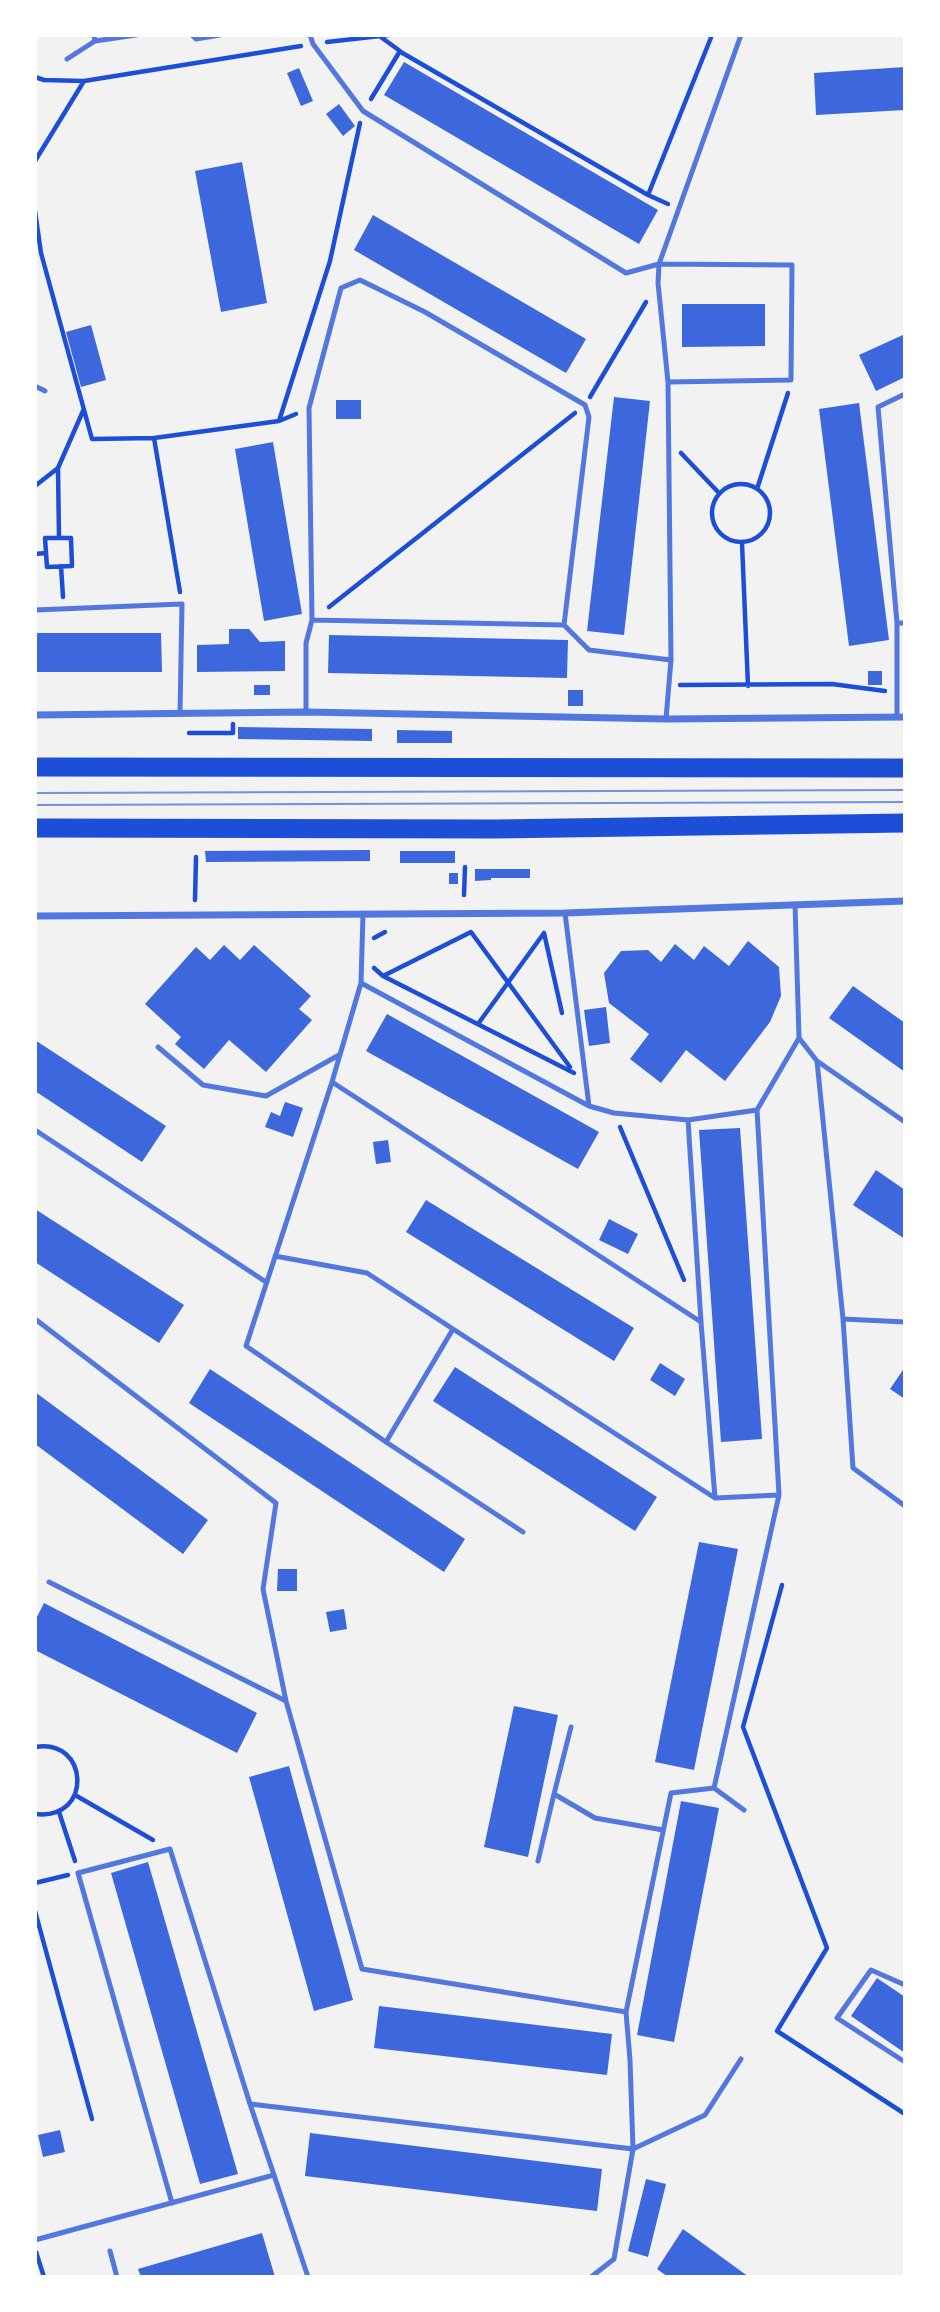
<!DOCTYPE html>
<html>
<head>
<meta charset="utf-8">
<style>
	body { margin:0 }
	#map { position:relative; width:940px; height:2312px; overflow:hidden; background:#f2f2f2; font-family:"DM Sans",sans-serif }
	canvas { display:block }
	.frame { position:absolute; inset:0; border:37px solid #fff; pointer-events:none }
</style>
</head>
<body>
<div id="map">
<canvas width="940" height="2312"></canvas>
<div class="frame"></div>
</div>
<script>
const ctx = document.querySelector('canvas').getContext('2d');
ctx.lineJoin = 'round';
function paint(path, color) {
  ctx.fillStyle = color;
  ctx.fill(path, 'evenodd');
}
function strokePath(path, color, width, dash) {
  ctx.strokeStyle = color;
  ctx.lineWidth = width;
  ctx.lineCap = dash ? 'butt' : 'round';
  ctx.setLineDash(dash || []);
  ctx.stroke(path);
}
paint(new Path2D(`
	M404 62 658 210 639 244 384 95Z
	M905 67V110L816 115 814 73Z
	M299 68 313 101 301 106 287 73Z
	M339 104 355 126 343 136 326 114Z
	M242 162 267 303 221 312 195 171Z
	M373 215 586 339 566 373 354 250Z
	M682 304H765V346L682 347Z
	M91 325 106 380 81 387 66 332Z
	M905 334V377L876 391 859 355Z
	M614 397 650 401 624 635 587 631Z
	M336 400H361V419H336Z
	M859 403 889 640 849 646 819 409Z
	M273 442 302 614 264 621 235 449Z
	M229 629H249L260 642 285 641V671L197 672V645L229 644Z
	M35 633H161L162 672H35Z
	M329 635 568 640 567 678 328 673Z
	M868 671H882V685H868Z
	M254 685H270V695H254Z
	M568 690H583V706H568Z
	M238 727 372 729V741L238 739Z
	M397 730 452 731V743H397Z
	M370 850V861L206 862 205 851Z
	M400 851H455V863H400Z
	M475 869H530V878H491V880L475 881Z
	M449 873H458V884H449Z
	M748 941 779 967 781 996 770 1022 725 1081 686 1050 661 1083 630 1059 649 1034 609 1003 604 973 621 951 648 950 661 962 675 944 694 960 704 946 729 966Z
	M224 945 240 960 254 945 311 996 299 1009 312 1020 266 1072 229 1040 204 1069 175 1044 181 1037 145 1004 196 947 210 960Z
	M853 986 905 1023V1072L829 1018Z
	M606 1007 610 1043 589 1046 584 1010Z
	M387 1014 599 1132 578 1169 366 1051Z
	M35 1040 166 1126 142 1162 35 1091Z
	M285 1102 303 1108 293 1137 265 1127 271 1112 280 1116Z
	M740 1128 762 1439 721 1442 699 1130Z
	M388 1140 391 1162 376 1164 373 1142Z
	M876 1170 905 1190V1239L853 1205Z
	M426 1200 634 1328 614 1361 406 1232Z
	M35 1209 184 1305 159 1343 35 1262Z
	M609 1219 638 1234 628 1254 599 1240Z
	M660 1363 685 1379 675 1396 650 1380Z
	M455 1367 657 1497 635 1531 433 1401Z
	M905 1367V1399L890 1389Z
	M210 1369 465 1539 444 1572 189 1403Z
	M35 1392 208 1520 183 1554 35 1444Z
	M699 1542 738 1549 694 1770 655 1762Z
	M278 1569H297V1591H277Z
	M44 1603 257 1713 237 1753 35 1650V1621Z
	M344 1609 347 1629 330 1632 326 1612Z
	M514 1706 558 1715 528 1857 484 1847Z
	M289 1766 353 2000 314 2011 249 1777Z
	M681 1801 719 1808 674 2042 637 2035Z
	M148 1862 238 2174 200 2184 111 1873Z
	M877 1978 905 1997V2053L851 2016Z
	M379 2006 612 2034 607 2075 374 2048Z
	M60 2130 65 2152 43 2157 38 2135Z
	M310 2133 602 2169 597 2211 305 2176Z
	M646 2179 666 2184 648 2257 628 2251Z
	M683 2229 749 2277H668L657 2269Z
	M262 2233 275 2277H141L138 2269Z`), '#3d67dc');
strokePath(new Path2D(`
	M327 42 389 35
	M399 51 648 195 668 204
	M35 77 44 80 84 81
	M371 99 400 51 378 35
	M35 161 84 81 301 46
	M648 195 712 35
	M35 211 41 253 92 439 154 438
	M590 397 646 302
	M296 414 279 421 330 261 360 123
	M681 453 719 493
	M712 513a29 29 0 1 1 58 0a29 29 0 1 1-58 0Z
	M35 486 58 468
	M757 489 788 393
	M45 538H71L72 566 47 567Z
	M59 538 58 468 83 411
	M742 543 748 686
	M35 554 46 553
	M61 566 63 597
	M180 592 154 438 279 421
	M329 607 575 413
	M680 685 832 684 885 691
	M189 733H233V724
	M464 895 465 867
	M195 900 196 857
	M374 938 385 932
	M374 968 383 976 574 1073
	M383 976 471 932 570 1067
	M478 1024 544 933 562 1013
	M620 1127 684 1280
	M782 1585 743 1727 827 1948 777 2031 905 2114
	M35 1747C89 1737 94 1821 35 1814
	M75 1795 153 1840
	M59 1812 75 1861
	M35 1883 68 1875
	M35 1911 92 2119
	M36 2252 44 2277`), '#1d4ed8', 4.5);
strokePath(new Path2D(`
	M192 35 196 39 220 35
	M310 35 313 44 363 111 626 273 659 264 792 265 791 380 668 382
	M95 41 136 35
	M67 59 95 41 94 35
	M360 280 425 312 585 405 589 417 564 625 312 620 309 408 341 288Z
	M35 386 45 391
	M905 394 878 407 897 623H905
	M35 610 182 604 180 713
	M897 623V717
	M564 625 589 650 671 660
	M306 712V643L312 620
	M666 719 671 660 668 382 658 283 659 264 741 35
	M565 913 589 1106
	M361 983 589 1106 614 1113 688 1120 757 1110
	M799 1038 817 1061 843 1319 853 1468 905 1506
	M158 1047 203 1085 266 1096 339 1055
	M817 1061 905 1122
	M332 1082 701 1322 715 1498
	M688 1120 701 1322
	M35 1130 266 1282
	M275 1256 367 1273 453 1329 386 1442 246 1346 332 1082 361 983 363 914
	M35 1319 276 1503 263 1589 286 1701 362 1969 626 2012 630 2060 633 2149 614 2259 591 2277
	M843 1319 905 1322
	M453 1329 715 1498 779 1495
	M386 1442 523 1532
	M49 1582 286 1701
	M571 1727 554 1794 595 1818 663 1830
	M714 1788 744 1810
	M538 1861 554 1794
	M905 1985 871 1970 837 2018 905 2062
	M626 2012 671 1793 714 1788 779 1495 757 1110 799 1038 795 904
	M274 2175 308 2277
	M172 2203 78 1873 170 1849 250 2104
	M35 2240 274 2175 250 2104 633 2149 705 2115 741 2059
	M110 2251 117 2277`), '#5277de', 5);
strokePath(new Path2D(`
	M35 715 306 712 666 719 905 717
	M35 916 565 913 905 901`), '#5277de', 7);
strokePath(new Path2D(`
	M35 767 905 768
	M35 828 496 829 905 823`), '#1d4ed8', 19);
strokePath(new Path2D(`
	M35 793 905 790
	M35 805 905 802`), '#7290e2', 2);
</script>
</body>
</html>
